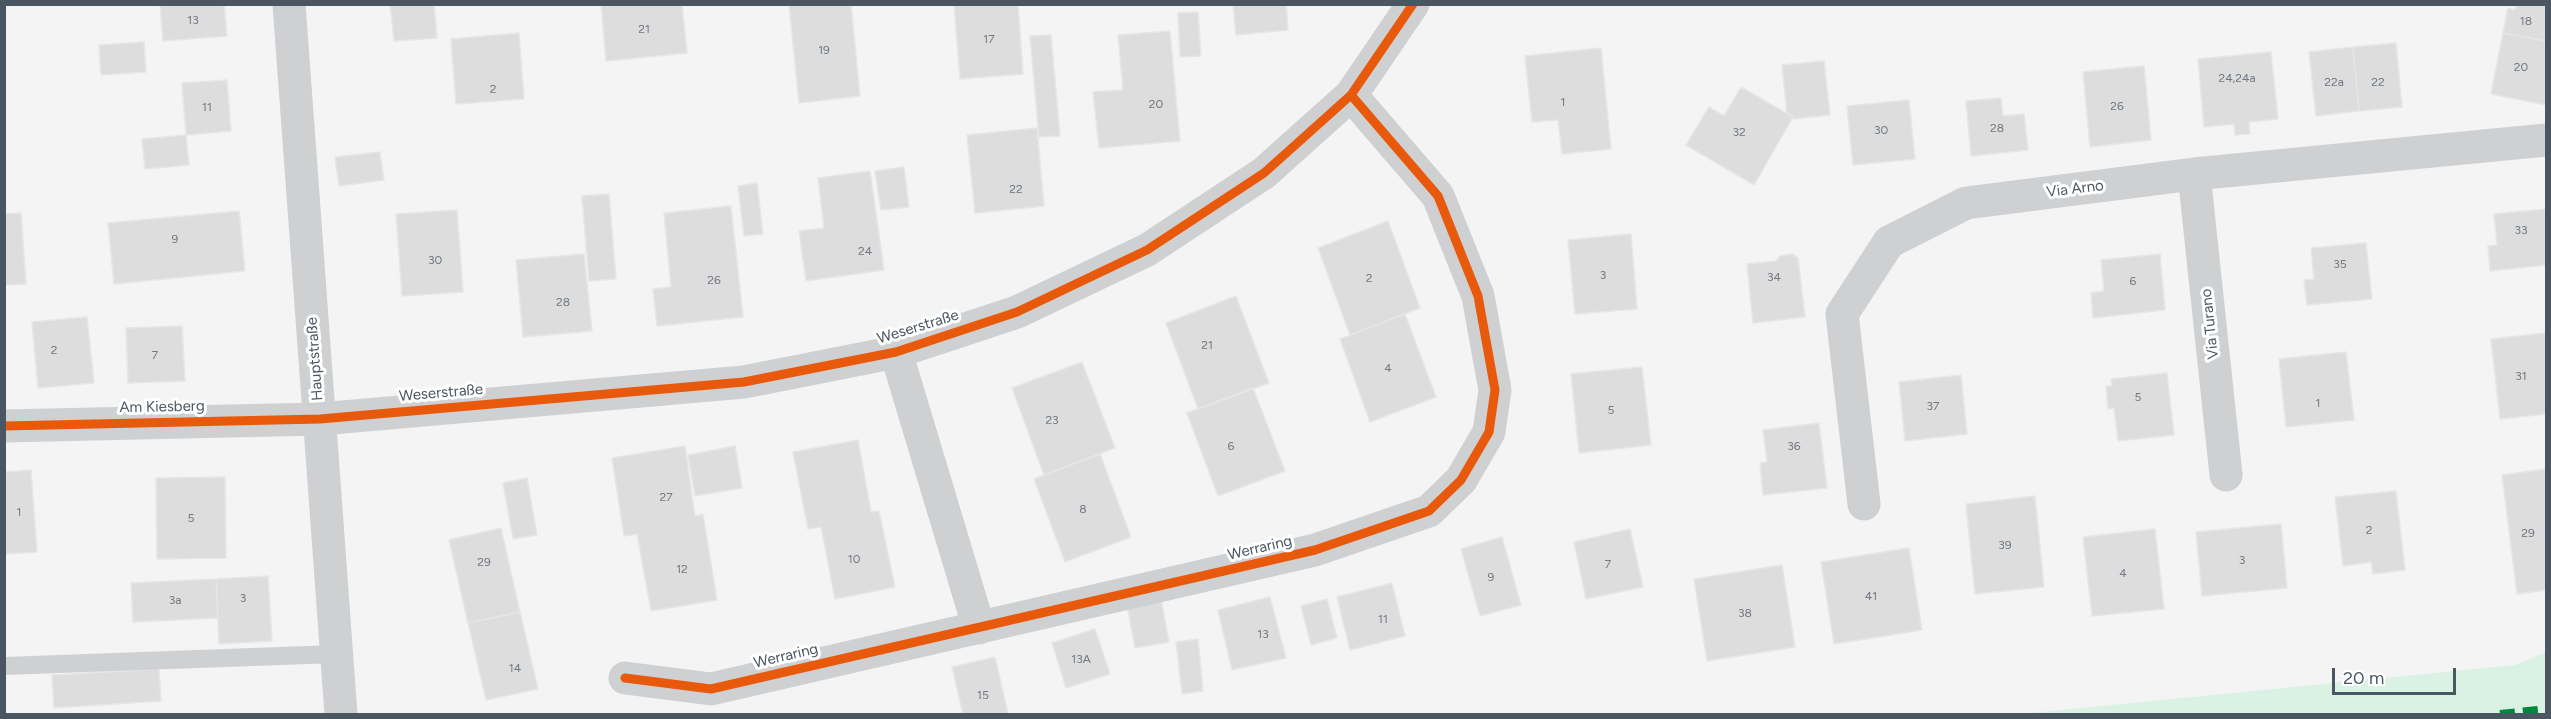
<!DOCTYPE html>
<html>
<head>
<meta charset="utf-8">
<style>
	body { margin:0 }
	#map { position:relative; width:2551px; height:719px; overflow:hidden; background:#f4f4f4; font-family:Figtree,sans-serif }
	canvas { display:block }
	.frame { position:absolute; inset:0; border:6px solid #4a5661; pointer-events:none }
	.scale { position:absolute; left:2332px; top:668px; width:124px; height:27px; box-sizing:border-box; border:3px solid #4a5661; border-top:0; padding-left:8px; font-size:18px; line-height:21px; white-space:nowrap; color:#4a5661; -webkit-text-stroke:4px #fff; paint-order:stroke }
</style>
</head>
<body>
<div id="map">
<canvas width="2551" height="719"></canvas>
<div class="frame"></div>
<div class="scale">20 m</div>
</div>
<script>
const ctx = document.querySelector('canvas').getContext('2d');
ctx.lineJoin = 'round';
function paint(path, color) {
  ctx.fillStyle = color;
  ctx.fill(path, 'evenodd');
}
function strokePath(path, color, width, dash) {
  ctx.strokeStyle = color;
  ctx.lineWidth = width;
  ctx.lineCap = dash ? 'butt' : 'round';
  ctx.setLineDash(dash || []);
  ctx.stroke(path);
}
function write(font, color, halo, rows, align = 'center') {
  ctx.font = font + ' Figtree,sans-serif';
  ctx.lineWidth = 6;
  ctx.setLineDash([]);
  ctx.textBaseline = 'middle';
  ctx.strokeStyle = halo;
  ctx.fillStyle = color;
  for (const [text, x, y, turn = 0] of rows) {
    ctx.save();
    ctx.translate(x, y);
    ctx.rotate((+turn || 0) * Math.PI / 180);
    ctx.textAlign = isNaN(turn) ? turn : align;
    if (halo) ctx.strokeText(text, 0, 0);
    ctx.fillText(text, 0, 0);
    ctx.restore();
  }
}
paint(new Path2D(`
	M2546 652V714H2021L2515 665Z`), '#d9f2e3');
const building = new Path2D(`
	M160 4H224L227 36 163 41Z
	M390 4H434L437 38 394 41Z
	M601 4H682L687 53 606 61Z
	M851 4 860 96 799 103 789 5Z
	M954 4H1018L1023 74 960 79Z
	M1233 4H1286L1288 30 1236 35Z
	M2518 4H2546V41L2503 33 2508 8 2514 10Z
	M1198 12 1201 56 1180 57 1178 13Z
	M1170 31 1180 141 1099 148 1093 92 1123 90 1118 35Z
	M519 33 524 99 456 104 451 39Z
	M2503 33 2546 41V105L2491 94Z
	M1051 35 1060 136 1039 137 1030 36Z
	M144 42 146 72 101 75 99 45Z
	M2396 43 2402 107 2359 111 2353 47Z
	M2353 47 2359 111 2316 116 2309 52Z
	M1601 48 1611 149 1562 154 1558 120 1532 122 1525 56Z
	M2271 52 2278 119 2249 122 2250 134 2235 135 2234 124 2204 127 2198 59Z
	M1824 61 1830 115 1792 119 1793 117 1787 113 1782 65Z
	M2144 66 2151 140 2090 147 2083 72Z
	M227 80 231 131 186 135 182 83Z
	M1741 87 1793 117 1754 185 1686 145 1709 107 1724 116Z
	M2001 98 2003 116 2024 114 2028 150 1971 156 1966 101Z
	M1909 100 1915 159 1853 165 1847 106Z
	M1037 128 1044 206 975 213 967 135Z
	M186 135 189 165 145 169 142 139Z
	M380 152 384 180 339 186 335 157Z
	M904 167 909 207 881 210 875 171Z
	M870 171 884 270 806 281 799 231 824 228 818 178Z
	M757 183 763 234 744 236 738 186Z
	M609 194 616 279 589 281 582 196Z
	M731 206 743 317 657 326 653 289 671 287 664 213Z
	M2546 209V265L2490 271 2488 246 2497 245 2494 214Z
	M457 210 463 292 402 296 396 214Z
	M239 211 245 271 114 284 108 223Z
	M21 213 26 284 4 285V214Z
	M1388 221 1420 308 1350 335 1318 248Z
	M1631 234 1637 309 1575 314 1568 240Z
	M2366 243 2372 299 2307 305 2304 280 2314 279 2311 248Z
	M584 254 592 331 523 337 516 260Z
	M1793 254 1798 258 1805 317 1753 323 1747 264 1776 261 1780 256Z
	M2160 254 2165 310 2093 318 2091 293 2104 291 2101 260Z
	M1236 296 1269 383 1198 409 1166 323Z
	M1405 314 1436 397 1370 422 1340 339Z
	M87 317 94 383 38 388 32 322Z
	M182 326 185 381 128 383 126 328Z
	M2546 333V414L2500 419 2491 339Z
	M2346 352 2354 420 2286 427 2279 359Z
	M1082 362 1115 448 1044 475 1012 388Z
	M1642 367 1651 445 1579 453 1571 374Z
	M2167 373 2174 435 2118 441 2114 408 2108 409 2106 386H2112L2111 379Z
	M1961 375 1967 434 1905 441 1899 382Z
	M1253 388 1285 471 1218 496 1187 413Z
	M1819 423 1827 488 1763 495 1760 463 1767 462 1763 430Z
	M858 440 871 512 879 511 895 587 835 599 821 527 808 529 793 452Z
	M685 446 695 516 703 514 717 600 651 611 637 534 624 536 612 458Z
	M735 446 742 488 695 496 688 455Z
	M1100 454 1131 537 1065 562 1034 479Z
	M2546 469V590L2517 594 2502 475Z
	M31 470 37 552 4 554V472Z
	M225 477 226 558 157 559 156 478Z
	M527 478 537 535 513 539 503 483Z
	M2396 491 2405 570 2373 574 2371 562 2343 566 2335 497Z
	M2035 496 2044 587 1975 594 1966 504Z
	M2281 524 2287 588 2202 596 2196 532Z
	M501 528 520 612 468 623 449 540Z
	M1630 529 1643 587 1586 599 1574 542Z
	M2155 529 2164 609 2092 616 2083 537Z
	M1502 537 1521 605 1480 616 1461 549Z
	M1909 548 1922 630 1834 644 1821 562Z
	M1782 565 1795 647 1707 661 1694 579Z
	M268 576 272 641 219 644 216 579Z
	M216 579 218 618 133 622 131 583Z
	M1392 583 1405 636 1350 650 1337 597Z
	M1270 597 1286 658 1232 670 1218 610Z
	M1161 599 1169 642 1135 648 1127 605Z
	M1327 599 1337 638 1311 645 1301 606Z
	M520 612 538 689 486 700 468 623Z
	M1095 629 1110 674 1066 688 1052 643Z
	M1198 639 1203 691 1182 694 1176 642Z
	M995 657 1008 714H963L952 667Z
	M159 669 161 701 54 708 52 675Z`);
paint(building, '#ddddde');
strokePath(building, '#e5e6e7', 1.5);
strokePath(new Path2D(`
	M4 666 336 654`), '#ced0d2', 18);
strokePath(new Path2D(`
	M289 4 341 714
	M2194 174 2226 475
	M896 352 979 628
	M4 426 320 419 744 382 896 352 1017 312 1147 250 1264 173 1351 95 1413 4
	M1864 504 1842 314 1889 242 1966 203 2194 174 2546 140
	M625 678 711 689 1315 550 1429 511 1461 480 1489 432 1495 390 1478 296 1438 196 1351 95`), '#ced0d2', 33);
strokePath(new Path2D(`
	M2500 714 2546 709`), '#00873e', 8, [15, 8]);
strokePath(new Path2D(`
	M4 426 320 419 744 382 896 352 1017 312 1147 250 1264 173 1351 95 1413 4
	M625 678 711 689 1315 550 1429 511 1461 480 1489 432 1495 390 1478 296 1438 196 1351 95`), '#e8590c', 9);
write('12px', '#707881', null, [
	["13",193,20],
	["18",2526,21],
	["21",644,29],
	["17",989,39],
	["19",824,50],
	["20",2521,67],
	["24,24a",2237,78],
	["22a",2334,82],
	["22",2378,82],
	["2",493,89],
	["1",1563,102],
	["20",1156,104],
	["26",2117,106],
	["11",207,107],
	["28",1997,128],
	["30",1881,130],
	["32",1739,132],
	["22",1016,189],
	["33",2521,230],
	["9",175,239],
	["24",865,251],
	["30",435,260],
	["35",2340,264],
	["3",1603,275],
	["34",1774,277],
	["2",1369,278],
	["26",714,280],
	["6",2133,281],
	["28",563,302],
	["21",1207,345],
	["2",54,350],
	["7",155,355],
	["4",1388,368],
	["31",2521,376],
	["5",2138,397],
	["1",2318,403],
	["37",1933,406],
	["5",1611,410],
	["23",1052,420],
	["6",1231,446],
	["36",1794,446],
	["27",666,497],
	["8",1083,509],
	["1",19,512],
	["5",191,518],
	["2",2369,530],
	["29",2528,533],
	["39",2005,545],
	["10",854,559],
	["3",2242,560],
	["29",484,562],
	["7",1608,564],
	["12",682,569],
	["4",2123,573],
	["9",1491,577],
	["41",1871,596],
	["3",243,598],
	["3a",175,600],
	["38",1745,613],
	["11",1383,619],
	["13",1263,634],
	["13A",1081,659],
	["14",515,668],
	["15",983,695]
]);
write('15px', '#4a5661', '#fff', [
	["Via Arno",2075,189,-7],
	["Via Turano",2210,324,-96],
	["Weserstraße",918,327,-17],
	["Hauptstraße",315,359,-94],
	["Weserstraße",441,393,-5],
	["Am Kiesberg",162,407,-1],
	["Werraring",1260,548,-13],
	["Werraring",786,656,-13]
]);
</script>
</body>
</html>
